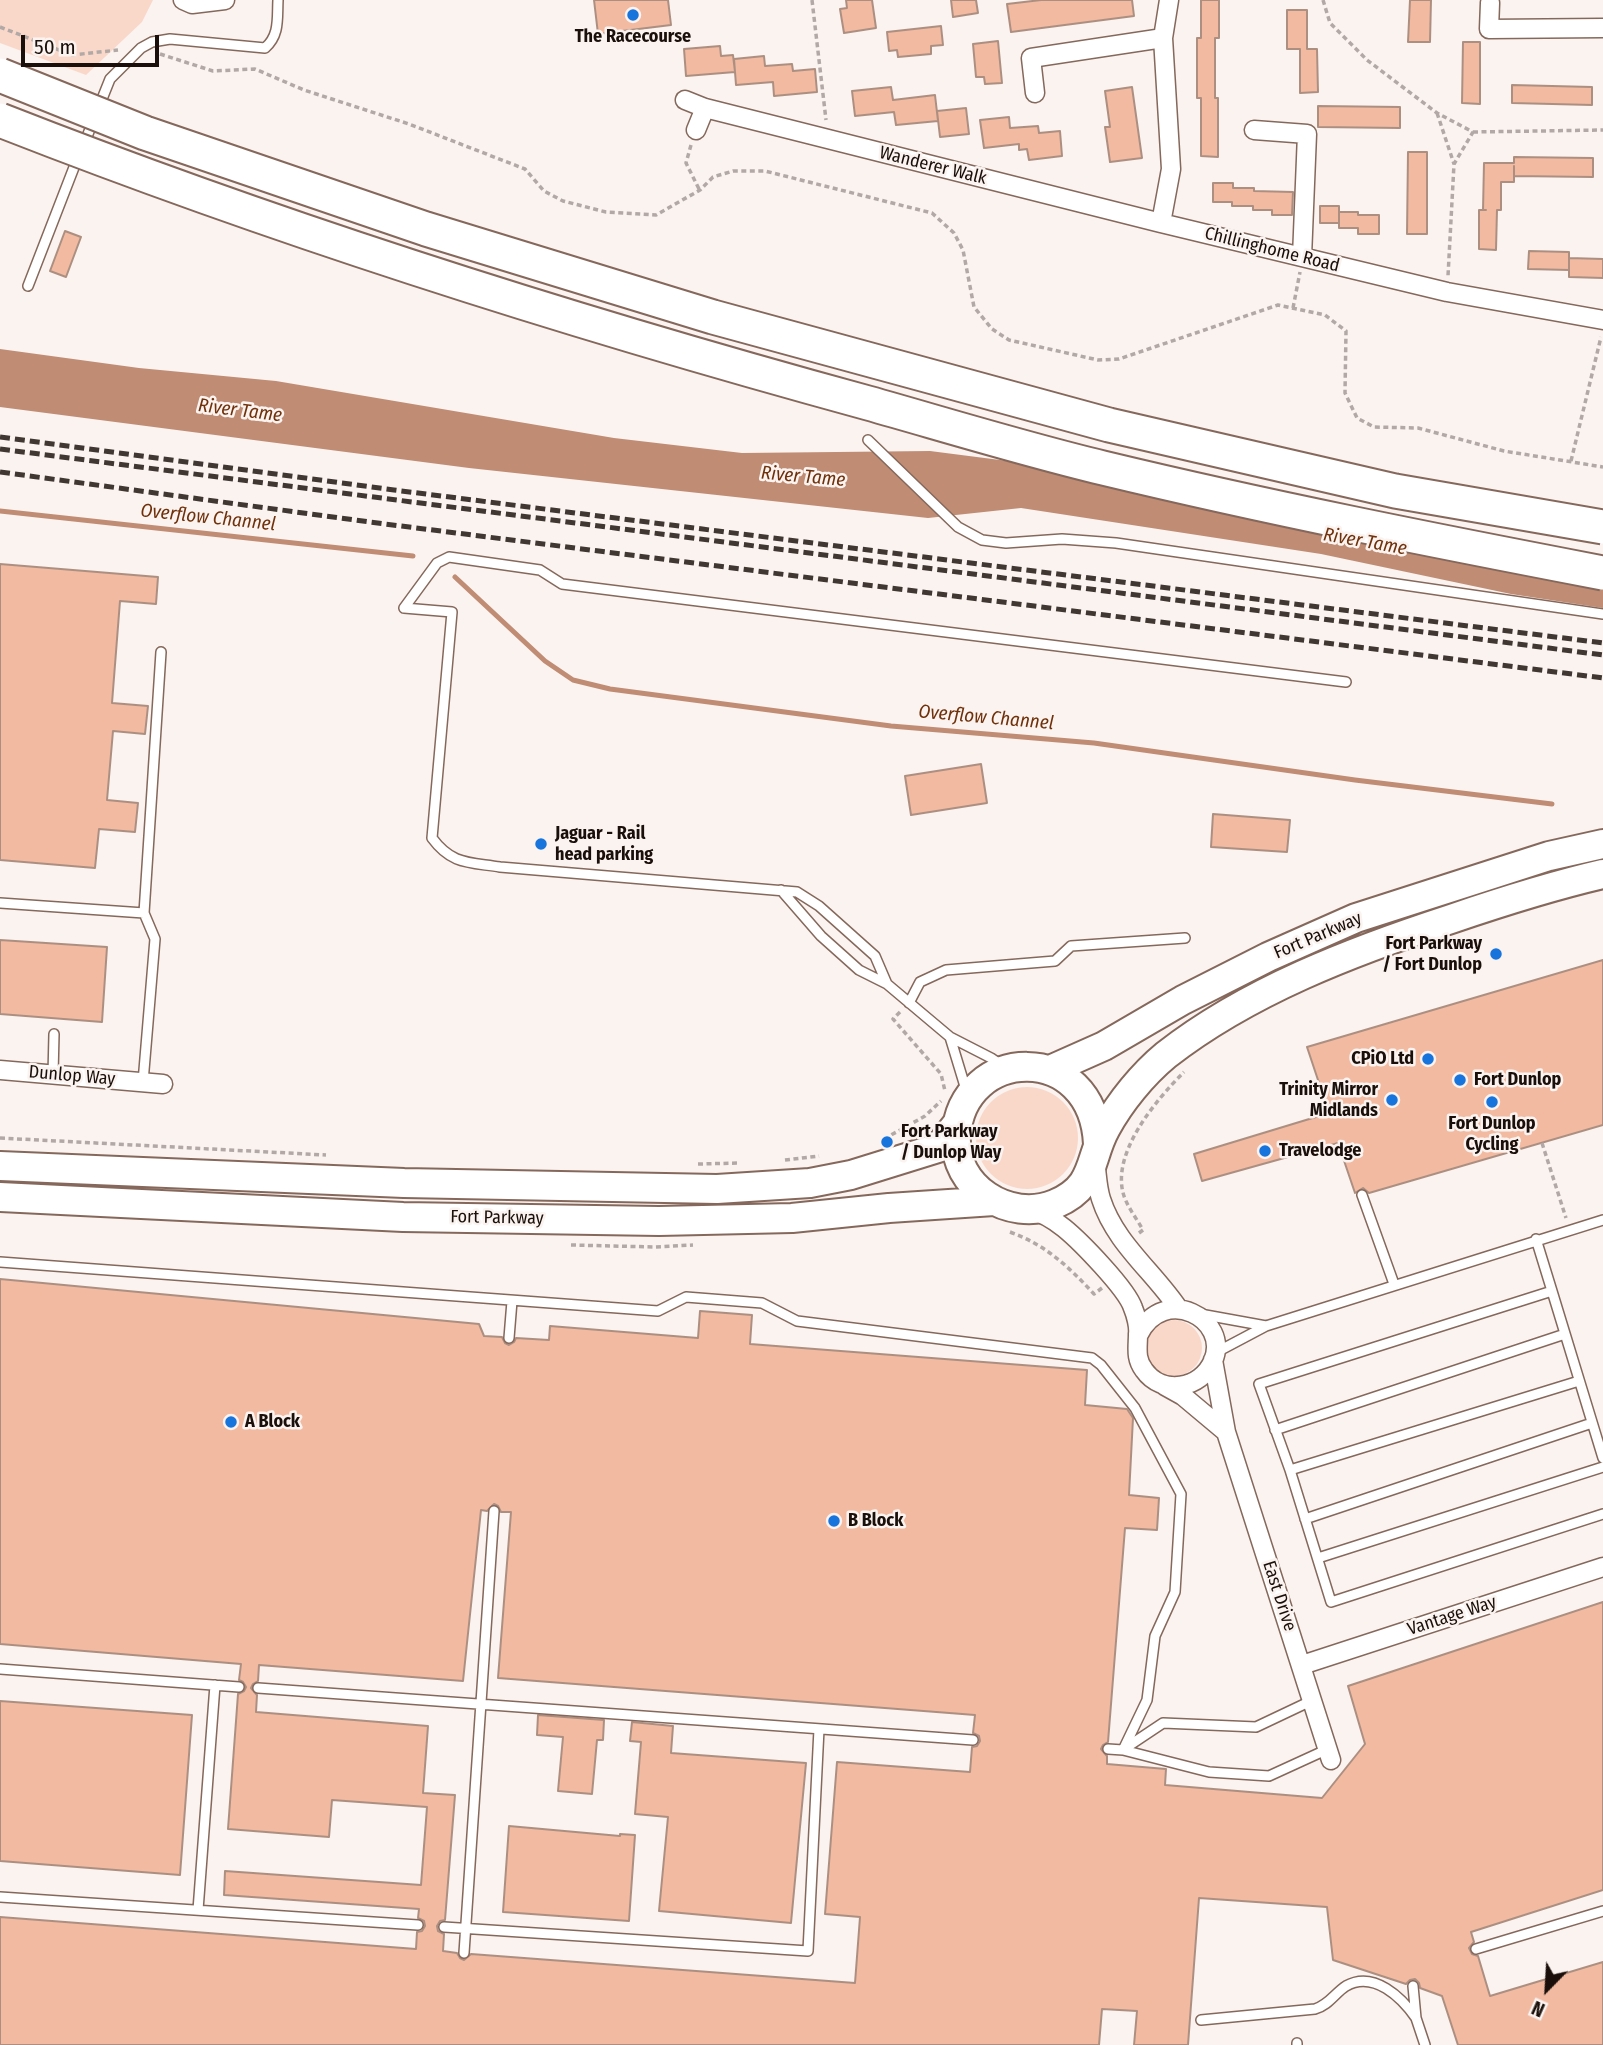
<!DOCTYPE html>
<html>
<head>
<meta charset="utf-8">
<style>
	body { margin:0 }
	#map { position:relative; width:1603px; height:2045px; overflow:hidden; background:#faf3f0; font-family:"Fira Sans Condensed",sans-serif }
	canvas { display:block }
	.north { position:absolute; left:1512px; top:1954px; width:70px; height:70px; -webkit-text-stroke:5px #faf3f0; paint-order:stroke; rotate:204deg; font-size:19px; font-weight:700; line-height:28px; text-align:center; color:#1a0f0a }
	.north::after { content:''; display:block; margin:auto; width:24px; height:32px; background:#1a0f0a; clip-path:polygon(50% 0,100% 100%,50% 72%,0 100%) }
	.scale { position:absolute; left:21px; top:35px; width:138px; height:32px; box-sizing:border-box; border:4px solid #1a0f0a; border-top:0; padding-left:9px; font-size:21px; line-height:24px; white-space:nowrap; color:#1a0f0a; -webkit-text-stroke:5px #faf3f0; paint-order:stroke }
</style>
</head>
<body>
<div id="map">
<canvas width="1603" height="2045"></canvas>
<div class="north">N</div>
<div class="scale">50 m</div>
</div>
<script>
const ctx = document.querySelector('canvas').getContext('2d');
ctx.lineJoin = 'round';
function paint(path, color) {
  ctx.fillStyle = color;
  ctx.fill(path, 'evenodd');
}
function strokePath(path, color, width, dash) {
  ctx.strokeStyle = color;
  ctx.lineWidth = width;
  ctx.lineCap = dash ? 'butt' : 'round';
  ctx.setLineDash(dash || []);
  ctx.stroke(path);
}
function write(font, color, halo, rows, align = 'center') {
  ctx.font = font + ' "Fira Sans Condensed",sans-serif';
  ctx.lineWidth = 5;
  ctx.setLineDash([]);
  ctx.textBaseline = 'middle';
  ctx.strokeStyle = halo;
  ctx.fillStyle = color;
  for (const [text, x, y, turn = 0] of rows) {
    ctx.save();
    ctx.translate(x, y);
    ctx.rotate((+turn || 0) * Math.PI / 180);
    ctx.textAlign = isNaN(turn) ? turn : align;
    if (halo) ctx.strokeText(text, 0, 0);
    ctx.fillText(text, 0, 0);
    ctx.restore();
  }
}
paint(new Path2D(`
	M0 0H153L142 22 86 75 0 43Z
	M976 1138a51 51 0 1 1 102 0a51 51 0 1 1-102 0Z
	M1146 1348a28 28 0 1 1 56 0a28 28 0 1 1-56 0Z`), '#fad8c9');
paint(new Path2D(`
	M0 349 139 368 276 381 614 438 742 453 930 451 1179 483 1603 570V608L1511 594 1321 554 1021 508 928 518 469 468 0 407Z`), '#c08c74');
strokePath(new Path2D(`
	M0 511 413 556
	M455 577 545 661 573 680 610 689 891 726 1094 743 1355 780 1552 804`), '#c08c74', 5);
const building = new Path2D(`
	M594 0H668L671 25 598 34Z
	M846 0H872L876 28 844 33 840 9 847 8Z
	M951 0H976L978 13 953 17Z
	M1041 0H1132L1134 16 1011 32 1007 4Z
	M1201 0H1219V38H1215V98H1218V157L1201 156V98H1197V38H1201Z
	M1410 0H1431L1430 42H1408Z
	M1287 10H1307V49H1317L1318 92 1300 93V49H1287Z
	M941 26 943 45 931 46V54L898 57 897 50 889 51 887 32Z
	M998 41 1002 83 985 84 984 77H976L973 44Z
	M1463 42H1480V104L1462 103Z
	M720 46 721 56 733 55 735 72 686 76 684 49Z
	M764 56 765 66 792 64 793 71 815 69 817 92 774 96 773 82 736 85 734 59Z
	M1512 85 1592 87V105L1512 103Z
	M891 87 893 100 935 95 938 121 896 125 894 112 855 116 852 91Z
	M1132 87 1142 158 1110 162 1105 127H1110L1105 91Z
	M1318 106 1400 107V128L1318 127Z
	M966 108 969 134 940 137 937 111Z
	M1009 117 1010 128 1038 126 1039 133 1060 131 1062 156 1029 160 1027 149 1019 150V144L984 148 980 120Z
	M1408 152H1427V234H1407Z
	M1514 157 1593 158V177L1514 176V166V182H1501V210H1497L1496 250 1479 249V210H1486H1483L1484 163H1514Z
	M1213 183H1233V188H1254V191L1293 192 1292 215H1272V210H1253V206H1232V202H1213Z
	M1320 206H1339V223H1320Z
	M1339 212H1358V215H1379V234H1358V228H1339Z
	M65 231 81 237 66 277 50 271Z
	M1529 251 1569 252V270L1528 269Z
	M1569 258 1603 259V278L1569 277Z
	M0 564 158 577 156 604 120 601 112 703 148 706 145 734 113 731 107 800 138 803 135 832 99 829 95 868 0 860Z
	M981 764 987 803 911 815 905 776Z
	M1213 814 1290 820 1287 852 1211 847Z
	M0 940 107 947 102 1022 0 1014Z
	M1603 960V1125L1369 1193 1363 1188 1355 1193 1338 1143 1202 1181 1194 1154 1329 1113 1307 1047Z
	M0 1279 479 1324 484 1336 502 1337 505 1343 509 1345 514 1342 516 1338 549 1340 550 1326 698 1338 700 1311 752 1315 750 1344 1087 1370 1085 1405 1127 1409 1133 1418 1129 1495 1159 1498 1157 1530 1125 1528 1108 1742 1103 1745 1101 1749 1107 1756V1764L1166 1769 1165 1785 1322 1798 1365 1744 1348 1686 1603 1602V1890L1471 1932 1474 1942 1469 1948 1472 1954 1478 1956 1490 1996 1603 1962V2045H1458L1442 1996 1420 1988 1419 1983 1415 1979 1410 1980 1406 1984 1333 1960 1327 1907 1199 1898 1188 2045H1134L1137 2011 1102 2009 1099 2045H0V1917L416 1949 417 1932 422 1931 425 1926 424 1921 418 1918 419 1909 224 1895 225 1871 421 1885 427 1807 332 1800 329 1837 228 1829 238 1694 244 1691 246 1687 243 1682 239 1680 241 1664 0 1644ZM494 1504 498 1506 501 1512H511L498 1678 975 1715 973 1733 979 1736 980 1741 977 1746 972 1747 970 1772 837 1762 825 1914 860 1917 855 1983 471 1954 464 1960 460 1958 457 1953 443 1951 444 1934 438 1931 437 1926 440 1921 445 1920 455 1795 423 1793 428 1726 256 1712 257 1695 251 1688 253 1684 258 1681 259 1665 463 1681 481 1510 487 1511Z
	M0 1701 192 1715 180 1875 0 1861Z
	M538 1715 604 1720 603 1740H597L592 1794 558 1791 563 1737 537 1735Z
	M632 1722 673 1726 671 1753 806 1763 791 1923 659 1911 668 1817 635 1814 641 1742 630 1741Z
	M509 1826 620 1836V1834L635 1835 629 1921 503 1912Z`);
paint(building, '#f1baa1');
strokePath(building, '#ad8f81', 2);
const service = new Path2D(`
	M84 144 110 79 141 48 152 42 170 39 265 48C280 35 277 18 278 0
	M28 286 78 157
	M868 440 958 527 982 540 1006 543 1062 539 1116 543 1603 614
	M404 608 437 563 449 557 540 570 562 584 1346 682
	M404 608 452 612 432 838C452 865 469 862 500 867L797 892 819 906 875 956 887 984
	M781 890 821 936 859 970 887 984 950 1037 991 1058 1004 1067
	M0 903 144 913 161 652
	M909 1003 920 982 946 970 1055 961 1071 946 1185 938
	M950 1037 967 1093
	M53 1075 54 1034
	M143 1082 155 939 144 913
	M1362 1195 1394 1284
	M1536 1239 1552 1291 1259 1384 1290 1470 1331 1602 1603 1514
	M0 1262 658 1311 686 1297 762 1303 797 1321 1092 1358 1101 1365 1135 1408 1181 1494 1175 1592 1155 1636 1147 1700 1123 1750
	M1552 1291 1603 1458
	M1200 1314 1266 1326
	M509 1338 512 1301
	M1215 1353 1266 1326 1603 1220
	M1275 1430 1565 1334
	M1290 1470 1579 1381
	M1305 1519 1592 1423
	M1318 1558 1603 1467
	M0 1669 239 1687
	M258 1688 973 1740
	M1108 1749 1123 1750 1209 1772 1269 1776 1328 1749
	M1124 1749 1163 1723 1256 1727 1313 1700
	M0 1897 418 1925
	M198 1910 215 1685
	M444 1927 808 1951 819 1729
	M1476 1949 1603 1911
	M464 1953 494 1511
	M1413 1986 1416 2018 1425 2045
	M1201 2020 1315 2009C1329 2005 1335 1993 1346 1986 1374 1970 1402 1998 1416 2018
	M1297 2043V2045`);
const minor = new Path2D(`
	M183 0 192 4 225 0
	M1169 0 1163 38 1171 169 1161 223 1447 292 1603 320
	M1490 3 1489 29 1603 28
	M1035 93 1031 58 1163 38
	M685 100 705 108 1161 223
	M696 130 705 108
	M1254 130 1307 134 1302 257
	M0 1070 163 1084
	M1095 1161C1097 1173 1097 1187 1101 1199 1115 1243 1153 1271 1178 1308
	M1031 1210C1043 1213 1054 1220 1064 1228 1080 1241 1127 1289 1133 1308 1136 1315 1139 1327 1138 1334 1138 1348 1135 1358 1144 1370 1162 1396 1201 1389 1213 1361 1231 1319 1164 1284 1139 1334
	M1213 1360 1226 1432 1331 1760
	M1165 1386 1183 1396 1226 1432
	M1302 1665 1603 1567`);
const primary = new Path2D(`
	M1050 1070 1104 1046 1183 1000 1268 957 1356 918 1549 856 1603 844
	M1098 1144C1093 1040 962 1045 956 1136 953 1187 1009 1223 1055 1204 1097 1186 1088 1160 1106 1128 1120 1102 1143 1074 1166 1055 1248 991 1353 951 1451 919 1501 902 1551 886 1603 874
	M0 1166 404 1183 717 1189 810 1183 851 1175 938 1148 957 1124
	M0 1197 403 1217 659 1221 792 1218 889 1208 994 1201`);
strokePath(service, '#85685b', 12);
strokePath(minor, '#85685b', 21);
strokePath(primary, '#85685b', 32);
strokePath(new Path2D(`
	M812 0 826 120
	M1323 0 1330 23 1367 60 1437 113 1473 132 1454 164 1448 276
	M0 27 72 55 118 50
	M160 54 213 71 255 69 304 90 409 124 525 169 544 191 563 201 606 212 656 215 700 190 713 177 733 171H765L932 213 954 233 963 250 974 307 992 329 1009 340 1098 360 1119 359 1278 305 1325 315 1346 331 1345 393 1357 418 1374 427 1418 428 1504 451 1603 467
	M1437 113 1454 164
	M1473 132 1603 130
	M691 145 686 163 699 189
	M1293 308 1300 272
	M1571 461 1601 337
	M900 1012 893 1019 941 1074 945 1091
	M0 1138 326 1155
	M884 1139 925 1116 941 1101
	M1542 1143 1566 1218
	M785 1160 819 1156
	M698 1164 739 1163
	M1010 1232C1046 1245 1069 1267 1094 1294L1102 1288
	M1139 1233 1143 1230C1137 1219 1128 1208 1124 1196 1110 1154 1156 1100 1184 1072
	M571 1245 655 1247 693 1245`), '#b2a9a6', 3.5, [5, 3.5]);
strokePath(service, '#fff', 9);
strokePath(minor, '#fff', 18);
strokePath(primary, '#fff', 28);
strokePath(new Path2D(`
	M0 437 394 490 1603 643
	M0 449 1603 655
	M0 472 385 524 1603 678`), '#413732', 5, [10, 5]);
const motorwayBridge = new Path2D(`
	M0 75 145 133 426 229 713 317 1109 425 1395 491 1603 527
	M0 120C283 231 575 323 868 403 946 425 1024 449 1103 468 1269 508 1436 541 1603 573`);
strokePath(motorwayBridge, '#85685b', 37, []);
strokePath(motorwayBridge, '#fff', 33);
for (const [x, y, r, color] of [
	[633,15,7,"#1874dd"],
	[541,844,7,"#1874dd"],
	[1496,954,7,"#1874dd"],
	[1428,1059,7,"#1874dd"],
	[1460,1080,7,"#1874dd"],
	[1392,1100,7,"#1874dd"],
	[1492,1102,7,"#1874dd"],
	[887,1142,7,"#1874dd"],
	[1265,1151,7,"#1874dd"],
	[231,1422,7,"#1874dd"],
	[834,1521,7,"#1874dd"]
]) {
  const dot = new Path2D();
  dot.arc(x, y, r, 0, 2 * Math.PI);
  ctx.fillStyle = color;
  ctx.fill(dot);
  strokePath(dot, '#faf3f0', 2.5);
}
write('bold 18px', '#1a0f0a', '#faf3f0', [
	["The Racecourse",633,37,"center"],
	["Jaguar - Rail",555,834],
	["head parking",555,855],
	["Fort Parkway",1482,944,"right"],
	["/ Fort Dunlop",1482,965,"right"],
	["CPiO Ltd",1414,1059,"right"],
	["Fort Dunlop",1474,1080],
	["Trinity Mirror",1378,1090,"right"],
	["Midlands",1378,1111,"right"],
	["Fort Dunlop",1492,1124,"center"],
	["Cycling",1492,1145,"center"],
	["Fort Parkway",901,1132],
	["/ Dunlop Way",901,1153],
	["Travelodge",1279,1151],
	["A Block",245,1422],
	["B Block",848,1521]
], 'left');
write('18px', '#1a0f0a', '#faf3f0', [
	["Wanderer Walk",933,166,14],
	["Chillinghome Road",1272,250,14],
	["Fort Parkway",1318,936,-23],
	["Dunlop Way",72,1076,5],
	["Fort Parkway",497,1218,1],
	["East Drive",1279,1596,72],
	["Vantage Way",1452,1616,-18]
]);
write('italic 19px', '#70300a', '#faf3f0', [
	["River Tame",240,411,7],
	["River Tame",803,477,5],
	["Overflow Channel",208,518,6],
	["River Tame",1365,542,10],
	["Overflow Channel",986,718,5]
]);
</script>
</body>
</html>
